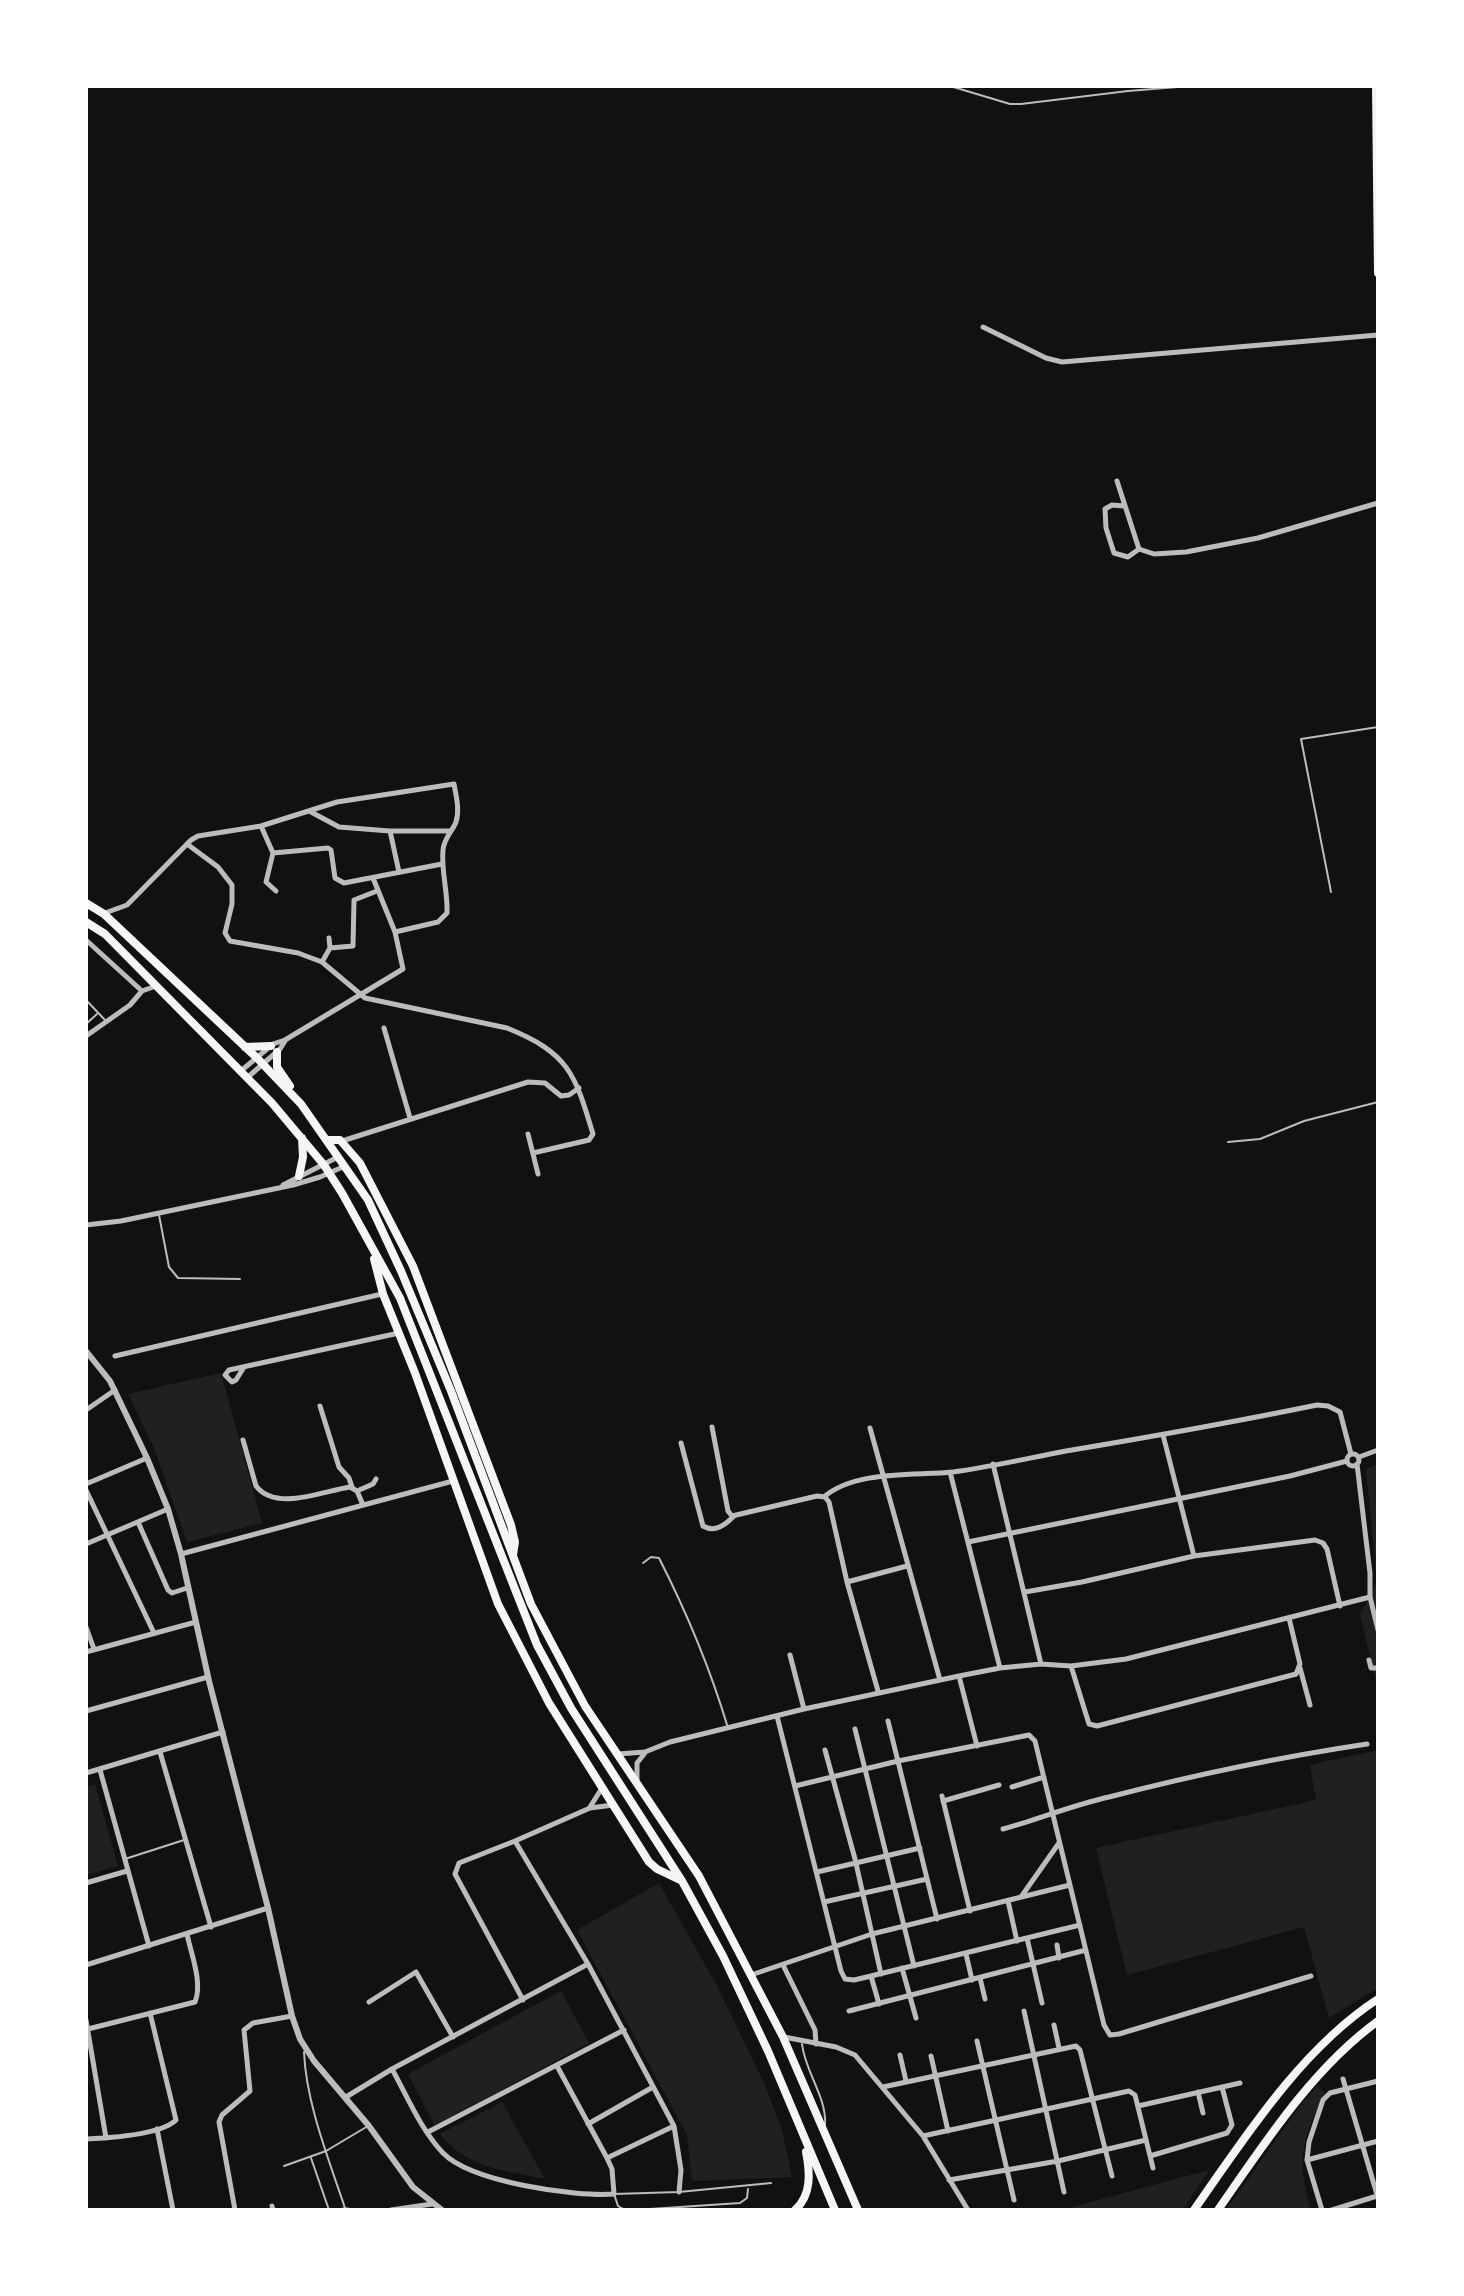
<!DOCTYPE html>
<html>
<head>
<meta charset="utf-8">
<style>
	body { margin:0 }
	#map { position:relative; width:1464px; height:2296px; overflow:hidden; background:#111; font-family:"Space Grotesk",sans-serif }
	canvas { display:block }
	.frame { position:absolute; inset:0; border:88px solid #fff; pointer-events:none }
</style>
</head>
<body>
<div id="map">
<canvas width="1464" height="2296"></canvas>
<div class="frame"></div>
</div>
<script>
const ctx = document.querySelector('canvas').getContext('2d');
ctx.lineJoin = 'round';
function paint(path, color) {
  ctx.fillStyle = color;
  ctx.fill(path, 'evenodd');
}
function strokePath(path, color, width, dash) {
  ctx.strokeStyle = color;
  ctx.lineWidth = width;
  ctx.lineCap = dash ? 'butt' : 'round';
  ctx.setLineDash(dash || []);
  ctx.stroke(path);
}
paint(new Path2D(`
	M221 1373 262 1523 187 1542 153 1446 128 1394Z
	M1378 1464V1689L1360 1615 1377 1582 1366 1469Z
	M1378 1750V1988L1329 2018 1304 1927 1127 1975 1096 1848 1316 1800 1310 1765Z
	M95 1784 118 1866 86 1875V1787Z
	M659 1883 717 1986 765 2085 782 2130 792 2177 692 2181 687 2135 577 1930Z
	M561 1991 589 2043 435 2126 408 2074Z
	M1318 2085 1325 2093C1302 2139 1296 2160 1311 2210H1226L1299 2107Z
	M502 2102 545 2179C504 2170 468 2169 440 2134Z
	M1209 2170 1183 2210H1061Z`), '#202020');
strokePath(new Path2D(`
	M950 86 1010 104H1021L1128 91 1190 86
	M1331 892 1301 739 1378 727
	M86 1000 105 1020
	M86 1024 97 1014
	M1228 1142 1260 1139 1304 1121 1378 1102
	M159 1215 169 1267 178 1278 240 1279
	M643 1563 651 1557 659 1558C687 1613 710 1668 728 1728
	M125 1859 184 1840
	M802 2044C805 2072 827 2097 825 2125
	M304 2052C306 2103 329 2160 345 2208
	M311 2158 329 2210
	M284 2166 326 2151 368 2126
	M625 2210 618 2206 614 2194 679 2192 771 2183
	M635 2210 740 2203 747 2198 748 2189`), '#bcbcbc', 2);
strokePath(new Path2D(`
	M983 327 1046 358 1062 362 1378 335
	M1117 481 1139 549 1154 554 1186 552 1258 538 1378 503
	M1124 506 1112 505 1105 509 1106 528 1114 553 1128 557 1139 549
	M311 812 339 827 390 831H449
	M261 826 273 853 266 882 276 891
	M390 831 399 872
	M187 844 218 867 232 885V904L225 933 230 941 298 953 322 962 365 998 507 1028C569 1053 575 1074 593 1134L589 1140 533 1153
	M273 853 328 848 331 850 335 878 344 883 442 864
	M105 913 127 905 191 840 198 836 261 826 337 802 454 784C456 796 460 809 456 822 452 832 444 838 443 850 441 871 448 892 447 913L438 922 395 932
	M329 938 330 948
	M86 940 142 991
	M322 962 330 948 353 946 354 900 377 891
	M384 1028 410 1118
	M86 1036 130 1005 142 991 156 986
	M242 1070 273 1044 285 1040 403 969 395 932 373 878
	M248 1077 280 1049 285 1041
	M528 1134 538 1174
	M342 1141 528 1082 545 1083 561 1096 569 1095 579 1088
	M283 1185 338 1157
	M86 1225 121 1221 293 1185 320 1177 345 1166
	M115 1356 382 1294
	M244 1367 236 1380 232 1382 225 1375 229 1370 399 1333
	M320 1406 339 1467 349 1478 352 1487
	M86 1410 115 1390
	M712 1427 728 1511 732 1516 817 1496 825 1497 829 1502 847 1582 878 1691
	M870 1428 940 1680
	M1163 1435 1194 1556
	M243 1440 256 1486C276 1512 323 1491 350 1487L357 1491 363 1505
	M681 1443 703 1526C715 1533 725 1525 734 1516
	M1347 1460a6 6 0 1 1 12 0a6 6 0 1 1-12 0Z
	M1359 1457 1378 1450
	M993 1464 1041 1664
	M1357 1464 1370 1573V1597L1378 1630
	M950 1472 1000 1668
	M86 1484 147 1458
	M86 1490 154 1633
	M357 1491 373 1484 376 1479
	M824 1497C855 1470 914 1476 953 1472 991 1467 1029 1458 1066 1451 1150 1437 1234 1422 1317 1405L1328 1406 1340 1412 1351 1454
	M138 1522 168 1590 172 1593 187 1588
	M968 1542 1290 1476 1347 1461
	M86 1544 168 1509
	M181 1554 453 1481
	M847 1582 907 1566
	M1025 1592 1082 1582 1194 1556 1315 1540 1323 1543 1327 1549 1340 1606
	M86 1627 94 1649
	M86 1652 196 1622
	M790 1655 804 1709
	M1369 1660 1371 1668H1378
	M1071 1666 1089 1724 1097 1726 1296 1674 1300 1664 1289 1618
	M1300 1668 1310 1705
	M959 1676 977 1746
	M86 1711 208 1677
	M777 1716 841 1971 845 1979 854 1980 871 1976 1080 1925
	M888 1721 937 1919
	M855 1729 914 1966
	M825 1750 855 1859 881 1974
	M160 1752 211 1927
	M618 1754 645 1752 670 1742 804 1709 959 1676 1000 1668 1041 1664 1071 1666 1126 1659 1370 1597
	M100 1770 149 1946
	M86 1773 223 1732
	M637 1780V1763L645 1753
	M795 1786 898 1761 1029 1735 1035 1741 1104 2025 1110 2035 1119 2034 1311 1976
	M1012 1787 1044 1777
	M942 1796 970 1911
	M943 1801 999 1785
	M613 1805 590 1808 515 1841 588 1964 674 2126 681 2170 679 2192
	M590 1807 602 1788
	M1003 1829C1039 1819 1073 1805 1109 1797 1194 1775 1280 1757 1367 1744
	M515 1841 459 1863 455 1874 523 2000
	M817 1872 920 1848
	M86 1883 127 1871
	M1021 1897 1059 1843
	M1008 1901 1017 1941
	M824 1902 927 1879
	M1027 1938 1042 2003
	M1057 1945 1059 1958
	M966 1954 972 1980
	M86 1965 268 1908
	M783 1965 815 2030 816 2044
	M902 1968 916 2018
	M751 1975 872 1934 1070 1885
	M871 1976 879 2004
	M980 1978 985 1999
	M369 2002 416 1972 453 2037
	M849 2011 1086 1950
	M1024 2011 1064 2192
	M86 2020 106 2138
	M1054 2025 1059 2048
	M88 2029 195 2002C203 1983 191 1954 187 1934
	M784 2037 836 2047 855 2055 923 2136 968 2210
	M977 2041 1014 2200
	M900 2055 906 2081
	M931 2056 948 2131
	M392 2069C407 2096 421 2130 443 2153 471 2182 574 2197 614 2194L612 2169 607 2158 557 2066
	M1343 2079 1378 2198
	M883 2087 1076 2046 1080 2050 1112 2176
	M1198 2092 1203 2113
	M346 2097 392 2069 588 1964
	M1138 2106 1240 2083
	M588 2124 653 2087
	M157 2129 173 2210
	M428 2132 624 2030
	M923 2136 1129 2091 1135 2095 1153 2168
	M86 2139C108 2138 161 2135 176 2120L150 2013
	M1150 2156 1227 2133 1232 2125 1222 2087
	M607 2158 674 2126
	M1307 2160 1378 2141
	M949 2180 1058 2161 1146 2140
	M272 2206 273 2210
	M235 2210 219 2122 222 2115 250 2091 244 2030 253 2023 292 2016
	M343 2210H348
	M391 2210 432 2204
	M1322 2210 1307 2160 1309 2142 1323 2100 1330 2093 1378 2081
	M1332 2210 1377 2196`), '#bcbcbc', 5);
strokePath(new Path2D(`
	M86 1351 110 1381 147 1458 168 1509 181 1554 209 1681 268 1908 292 2016 300 2039 314 2061 369 2126 413 2187 442 2210`), '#bcbcbc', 6);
strokePath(new Path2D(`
	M1376 86 1378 273
	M86 903 104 914 257 1058 301 1104 368 1200 401 1271 451 1391 531 1604 585 1706 699 1876 783 2037 858 2210
	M86 922 105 934 272 1103 324 1165 342 1193 400 1298 537 1645 571 1708 682 1881 723 1956 768 2051 835 2210
	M245 1047 271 1046
	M277 1052V1067L290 1086
	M327 1140H340L360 1163 413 1266 511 1525 515 1542 513 1555
	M299 1176 303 1157 302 1138
	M374 1259 383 1294 415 1373 498 1604 549 1703 649 1862 657 1869 680 1880
	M795 2210C812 2195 810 2172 806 2152
	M1194 2210C1245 2137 1302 2048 1378 1999
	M1218 2210C1264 2144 1312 2069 1378 2021`), '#f5f5f5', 8);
</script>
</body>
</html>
